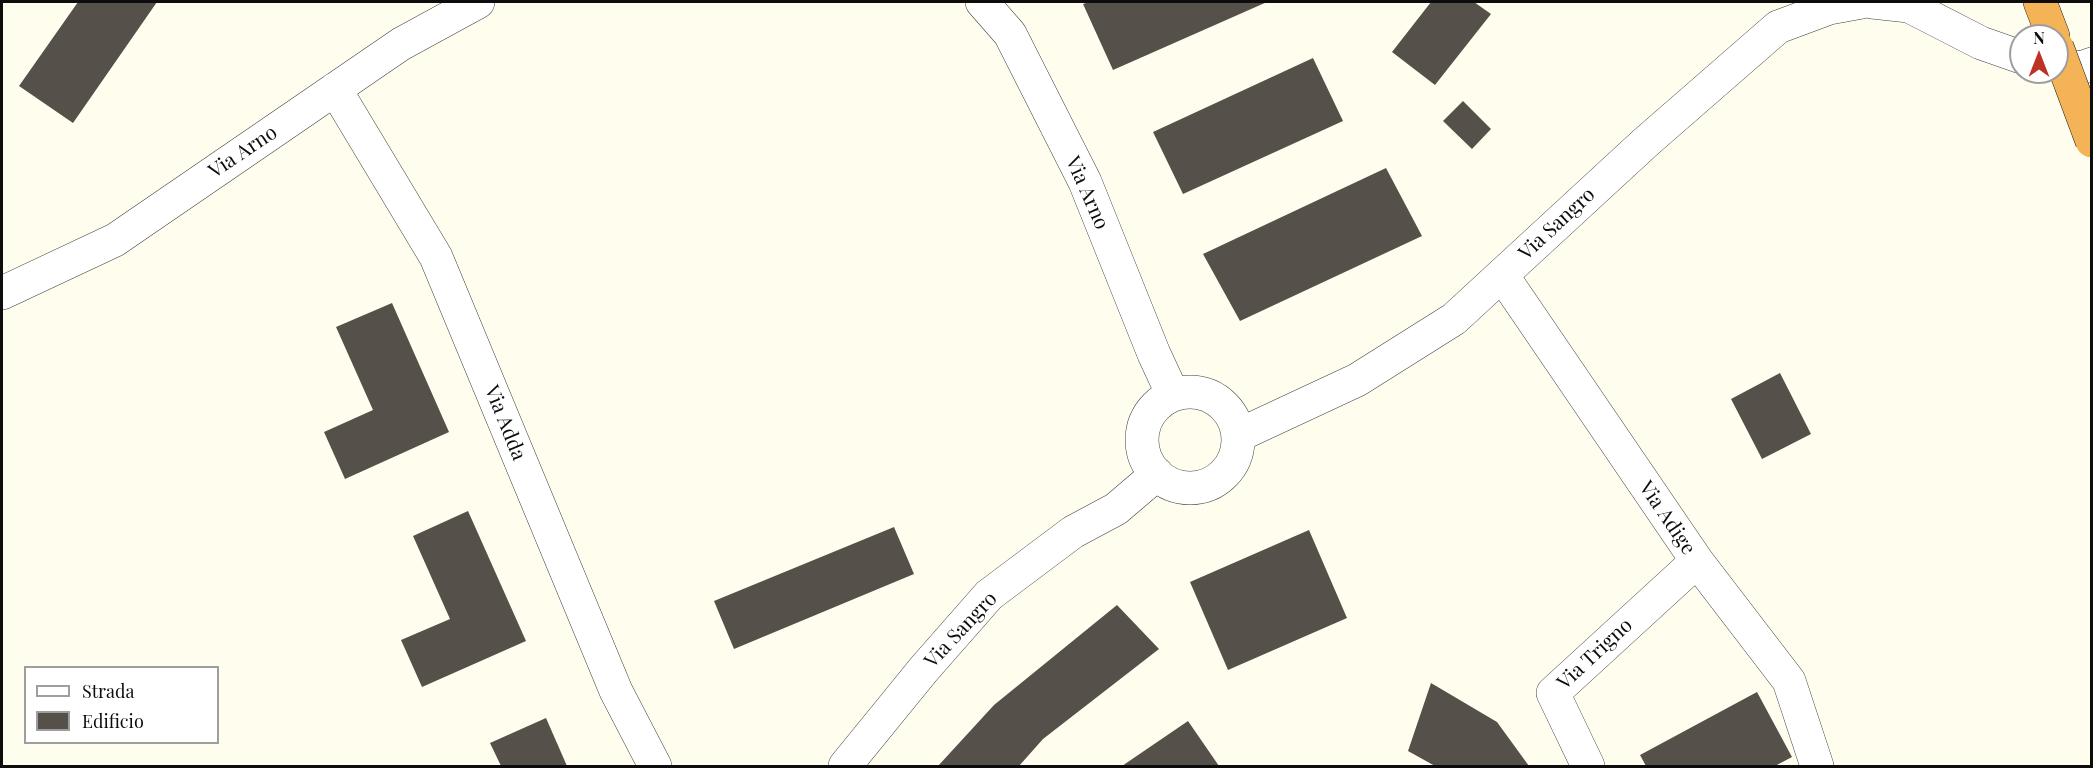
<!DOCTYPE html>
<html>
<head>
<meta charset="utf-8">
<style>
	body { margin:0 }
	#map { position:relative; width:2093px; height:768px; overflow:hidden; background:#fffeee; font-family:"Playfair Display",serif }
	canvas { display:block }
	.frame { position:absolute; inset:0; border:3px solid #0d0d0d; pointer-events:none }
	.legend { position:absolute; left:24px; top:666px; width:195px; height:78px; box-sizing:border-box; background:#fff; border:2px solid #9e9e9e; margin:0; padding:8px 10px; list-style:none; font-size:18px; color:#0d0d0d }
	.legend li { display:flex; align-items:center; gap:12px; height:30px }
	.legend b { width:30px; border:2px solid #9e9e9e }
	.north { position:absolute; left:2009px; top:24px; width:60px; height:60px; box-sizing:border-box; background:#fff; border:2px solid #9e9e9e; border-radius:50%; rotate:0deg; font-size:16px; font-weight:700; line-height:24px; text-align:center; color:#0d0d0d }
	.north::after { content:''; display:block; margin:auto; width:21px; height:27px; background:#bd3225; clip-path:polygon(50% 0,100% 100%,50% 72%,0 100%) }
</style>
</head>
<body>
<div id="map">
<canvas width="2093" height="768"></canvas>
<div class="frame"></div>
<ul class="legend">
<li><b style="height:8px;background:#fff"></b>Strada</li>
<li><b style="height:16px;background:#56504a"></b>Edificio</li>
</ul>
<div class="north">N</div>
</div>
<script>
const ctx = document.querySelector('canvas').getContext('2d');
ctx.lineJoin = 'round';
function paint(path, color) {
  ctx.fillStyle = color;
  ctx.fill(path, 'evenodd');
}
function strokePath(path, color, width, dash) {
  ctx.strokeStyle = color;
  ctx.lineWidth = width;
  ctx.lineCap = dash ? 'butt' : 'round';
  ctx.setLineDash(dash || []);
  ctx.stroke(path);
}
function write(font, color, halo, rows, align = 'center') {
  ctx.font = font + ' "Playfair Display",serif';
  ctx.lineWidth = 6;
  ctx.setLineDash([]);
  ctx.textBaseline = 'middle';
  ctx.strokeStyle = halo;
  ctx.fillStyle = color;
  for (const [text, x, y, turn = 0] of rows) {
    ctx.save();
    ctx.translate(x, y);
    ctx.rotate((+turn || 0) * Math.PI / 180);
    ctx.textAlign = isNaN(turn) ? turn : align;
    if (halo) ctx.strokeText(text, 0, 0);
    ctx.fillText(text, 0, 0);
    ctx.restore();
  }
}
paint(new Path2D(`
	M78 2H157L73 123 19 86Z
	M1089 2H1267L1113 70 1083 4Z
	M1431 2H1474L1491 14 1435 85 1392 52Z
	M1313 58 1343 121 1183 194 1153 132Z
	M1463 101 1491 129 1472 149 1443 121Z
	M1386 168 1422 236 1240 321 1203 254Z
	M392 303 449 432 345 479 324 432 373 410 336 327Z
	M1780 373 1811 434 1762 459 1731 399Z
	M468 511 526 641 422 687 401 640 450 619 413 536Z
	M894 527 914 574 734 649 714 601Z
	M1309 530 1347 618 1228 670 1190 582Z
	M1117 605 1159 649 1043 739 1019 766H938L994 705Z
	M1431 683 1497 722 1529 766H1435L1408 751Z
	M1757 692 1792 757 1775 766H1646L1640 755Z
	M546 718 567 766H501L490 743Z
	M1188 721 1219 766H1122Z`), '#56504a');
const minor = new Path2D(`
	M982 2 1010 34 1085 182 1154 354 1173 395
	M1872 2 1909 6 1981 43 2021 57
	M2057 64 2081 68 2092 64
	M335 89 436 257 616 691 655 766
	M1502 275 1697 561 1789 681 1817 766
	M2 293 115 240 401 44 478 2
	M1142 440a48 48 0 1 1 96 0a48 48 0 1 1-96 0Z
	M1239 435 1357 380 1454 319 1646 142 1778 27 1829 8 1862 2
	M845 766 924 669 989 595 1073 532 1116 509 1157 474
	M1588 766 1553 693 1697 561`);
const highway = new Path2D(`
	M2040 2 2053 36`);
strokePath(minor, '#404040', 34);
strokePath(highway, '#1e1e1e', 34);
strokePath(minor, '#fff', 33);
strokePath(highway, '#f4b357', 33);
const highwayBridge = new Path2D(`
	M2057 47 2092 141`);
strokePath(highwayBridge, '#1e1e1e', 34, []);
strokePath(highwayBridge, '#f4b357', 33);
write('20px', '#0d0d0d', '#fff', [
	["Via Arno",243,152,-34],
	["Via Arno",1087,193,66],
	["Via Sangro",1557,224,-43],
	["Via Adda",505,423,68],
	["Via Adige",1667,518,56],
	["Via Sangro",961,630,-47],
	["Via Trigno",1595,654,-43]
]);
</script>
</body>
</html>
